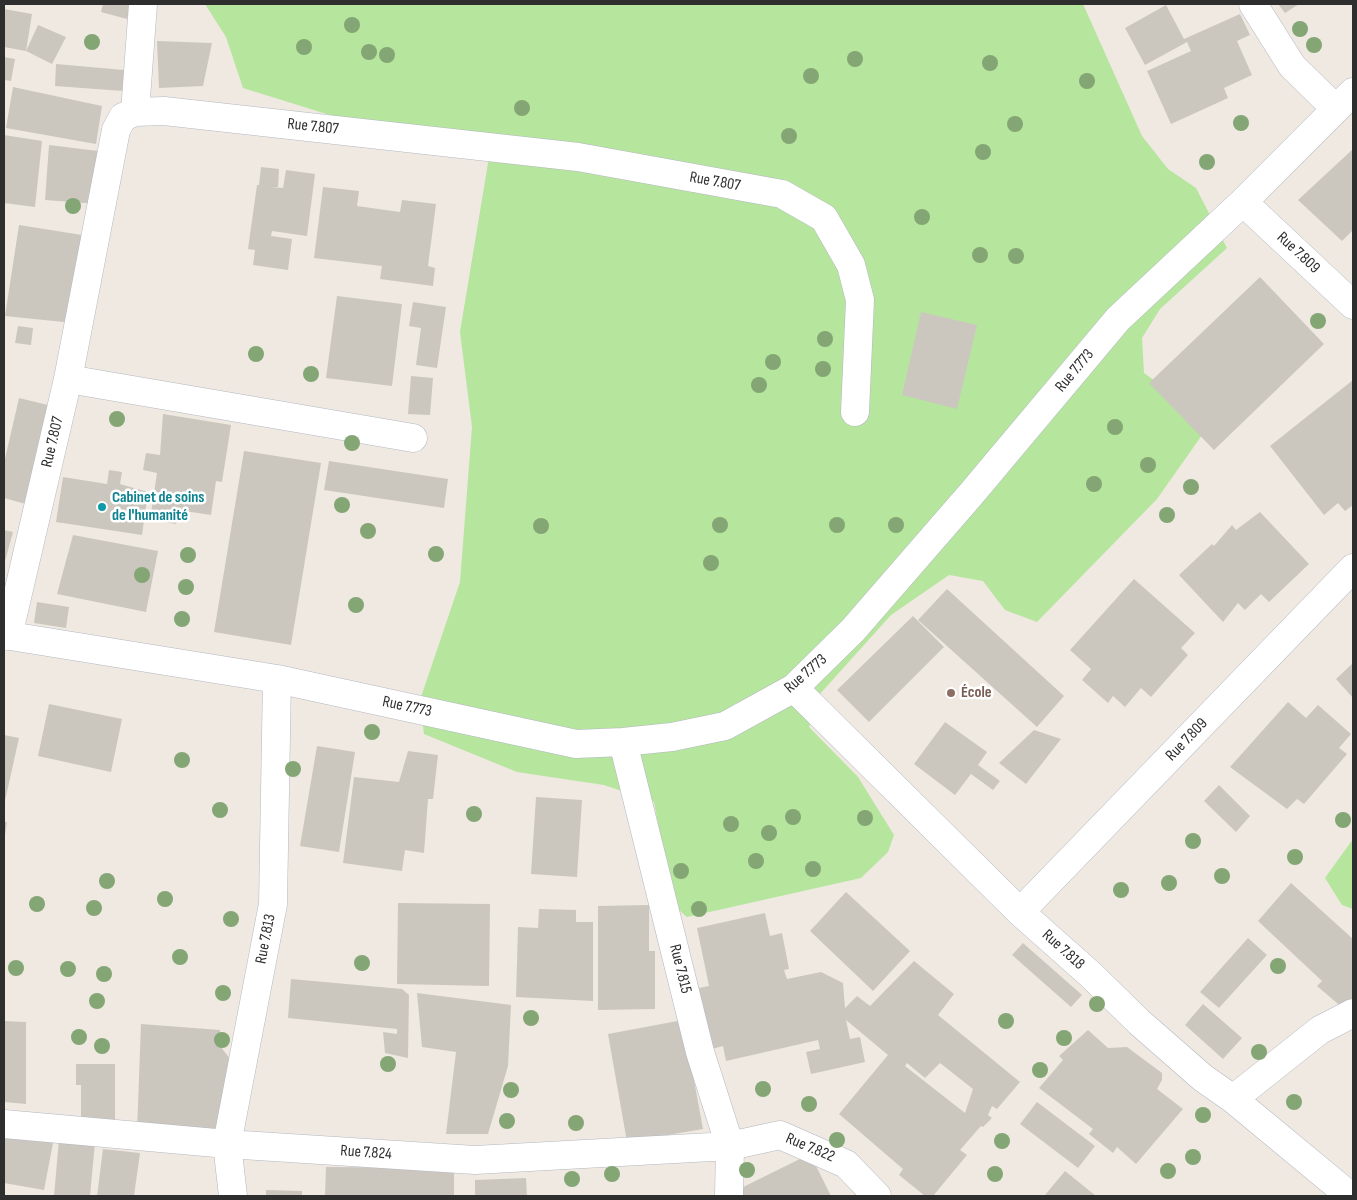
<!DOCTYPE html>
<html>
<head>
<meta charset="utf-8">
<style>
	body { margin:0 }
	#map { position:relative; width:1357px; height:1200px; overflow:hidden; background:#efe9e1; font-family:"Sofia Sans Condensed",sans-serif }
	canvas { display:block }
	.frame { position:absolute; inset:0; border:5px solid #2e2e2e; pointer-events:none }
</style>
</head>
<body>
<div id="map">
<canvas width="1357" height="1200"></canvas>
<div class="frame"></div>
</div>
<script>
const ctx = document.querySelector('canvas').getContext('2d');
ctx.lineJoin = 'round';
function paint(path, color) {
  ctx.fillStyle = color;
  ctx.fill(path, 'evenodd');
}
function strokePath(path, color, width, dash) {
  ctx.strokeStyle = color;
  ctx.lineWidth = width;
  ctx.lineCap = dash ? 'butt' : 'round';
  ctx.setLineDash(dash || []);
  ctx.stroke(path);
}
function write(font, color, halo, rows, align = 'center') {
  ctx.font = font + ' "Sofia Sans Condensed",sans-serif';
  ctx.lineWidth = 5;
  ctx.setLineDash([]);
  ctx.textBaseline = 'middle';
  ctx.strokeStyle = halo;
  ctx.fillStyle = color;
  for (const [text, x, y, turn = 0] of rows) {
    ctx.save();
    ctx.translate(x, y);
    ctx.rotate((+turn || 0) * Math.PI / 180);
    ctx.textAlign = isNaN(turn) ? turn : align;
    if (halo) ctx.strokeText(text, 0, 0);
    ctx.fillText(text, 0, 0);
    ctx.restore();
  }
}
paint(new Path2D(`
	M205 4H1083L1142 136 1168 169 1196 188 1227 248 1160 309 1142 338 1144 373 1198 413 1207 428 1157 499 1037 622 1005 610 983 581 949 575 891 615 819 695 809 727 858 777 894 835 888 852 861 878 687 917 673 905 654 802 604 785 517 772 424 734 420 700 460 582 472 427 460 332 492 139 362 125 243 88 226 37Z
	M1353 839V909L1342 905 1325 878Z`), '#b6e59e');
paint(new Path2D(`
	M103 4H131L127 19 101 12Z
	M1278 4H1299L1285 13Z
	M1166 5 1184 39 1240 14 1250 35 1237 41 1252 75 1224 88 1228 98 1171 124 1147 71 1191 51 1187 42 1145 65 1125 28Z
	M4 9 32 14 26 51 4 47Z
	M38 25 66 37 52 64 26 51Z
	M157 41 212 43 203 86 159 88Z
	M4 57 15 59 11 81 4 80Z
	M56 64 124 70 123 91 55 86Z
	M13 87 102 106 96 144 6 128Z
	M4 135 42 141 35 207 4 203Z
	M49 145 106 152 99 204 45 200Z
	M1353 149V230L1342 241 1298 200Z
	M261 167 279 169 278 187H271L283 188 286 170 315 174 307 236 272 231 271 236 292 239 288 270 253 265 255 250 248 249 257 185H259Z
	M323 187 359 191 357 206 400 212 402 200 436 204 428 266 435 268 433 286 380 279 382 266 314 258Z
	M19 225 82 235 73 323 5 316Z
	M1260 277 1324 344 1214 450 1149 383Z
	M337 296 402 304 392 386 326 378Z
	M413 302 446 307 437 368 416 365 421 328 409 326Z
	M921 312 977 325 957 409 902 395Z
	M18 326 33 328 31 345 15 343Z
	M411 376 433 378 430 415 408 414Z
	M1353 380V505L1345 511 1338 503 1324 515 1270 446Z
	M19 398 56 407 33 506 4 498V463Z
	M163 414 231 425 222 482 216 481 211 515 178 510 176 524 150 520 157 473 143 470 146 453 160 455Z
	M244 451 321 463 291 645 214 632Z
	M329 461 448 479 444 508 324 490Z
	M109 470 122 472 120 484 148 492 142 535 56 522 63 477 107 484Z
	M1260 512 1309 564 1269 602 1261 594 1245 610 1238 603 1223 622 1179 575 1212 544 1214 546 1232 525 1236 530Z
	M4 530 13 532 4 565Z
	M73 535 158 551 146 612 57 594Z
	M1134 579 1195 633 1181 648 1188 655 1151 697 1141 688 1125 707 1113 696 1108 703 1082 680 1091 669 1070 650Z
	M947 589 1064 696 1037 727 918 620Z
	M37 602 69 607 66 628 34 623Z
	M913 616 944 647 869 722 837 690Z
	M1353 663V698L1336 679Z
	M1288 702 1306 718 1318 705 1351 734 1339 748 1347 754 1304 804 1297 799 1287 809 1230 767Z
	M49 704 122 719 111 772 38 756Z
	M945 722 987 752 978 765 1000 781 993 790 971 774 955 795 914 764Z
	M1034 730 1061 739 1026 784 999 763Z
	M4 735 19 738 5 801H4Z
	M317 746 355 752 339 852 300 846Z
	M408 751 438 755 433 799H428L424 853 405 850 402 871 343 863 354 777 399 782Z
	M1219 785 1250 816 1236 832 1204 801Z
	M536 797 582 800 577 877 531 874Z
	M4 822H7L5 835H4Z
	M1291 883 1353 939V998L1344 1009 1317 986 1322 981 1258 921Z
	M846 892 910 951 873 991 810 931Z
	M398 903 490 904 489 986 397 984Z
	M649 905V951H655V1009L598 1010V906Z
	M539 909 576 910V922H593V1001L516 997 518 927 538 928Z
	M765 913 770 936 782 933 789 969 784 970 787 979 821 972 843 983 845 1008 857 996 870 1006 914 961 954 994 938 1015 1020 1082 997 1109 992 1106 988 1115 992 1118 983 1127 981 1126 960 1150 967 1155 933 1196H925L899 1175 903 1169 839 1114 888 1055 846 1020 850 1039 860 1037 865 1062 811 1074 806 1052 820 1049 818 1040 726 1061 723 1046 712 1049 699 988 709 986 697 928ZM907 1063 925 1078 940 1063 973 1089 965 1113 905 1066Z
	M1248 938 1267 955 1219 1008 1200 992Z
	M1023 943 1082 995 1071 1007 1012 955Z
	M291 979 402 989 409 995 408 1058 385 1053 383 1032 397 1034V1029L288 1018Z
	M417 993 511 1005 508 1066 488 1134H446L456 1052 422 1047Z
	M1203 1004 1242 1038 1223 1059 1185 1025Z
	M683 1020 703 1129 627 1142 608 1034Z
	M4 1021 26 1022V1104L4 1102Z
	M141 1024 220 1030V1046L231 1060 225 1134 137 1131Z
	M1088 1030 1108 1048 1127 1047 1162 1073V1080L1157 1089 1183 1109 1136 1164 1117 1147 1113 1153 1089 1134 1093 1129 1039 1088 1063 1060 1059 1056Z
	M76 1064H115V1125H81V1085H76Z
	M1037 1102 1095 1146 1078 1168 1020 1124Z
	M4 1128 54 1138 44 1190 4 1183Z
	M59 1139 95 1142 90 1196H54Z
	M103 1149 140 1153 134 1196H97Z
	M810 1154 831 1196H732L731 1193Z
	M326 1167 454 1168V1196H325Z
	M1065 1171 1096 1196H1046L1045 1195Z
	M526 1178 527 1196H475V1180Z
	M266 1190 302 1191V1196H266Z`), '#cbc7bf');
const minor = new Path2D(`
	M1253 4 1292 66 1336 109
	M135 112 143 4
	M1243 202 1353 305
	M68 379 413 438
	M4 635 277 679 576 744 623 742 672 737 725 726 794 688 853 630 972 493 1118 319 1243 202 1353 92
	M8 636 68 379 116 130 123 117 135 112 164 111 578 157 782 194 824 218 851 265 860 300 855 412
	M794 688 1020 912 1091 975 1139 1022 1203 1078 1233 1099 1320 1030 1353 1013
	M623 742 700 1052 730 1146 729 1196
	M1020 912 1353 568
	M1233 1099 1350 1196
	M4 1124 227 1144 475 1160 730 1146 780 1135 846 1164 877 1196
	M233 1196 227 1144 273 904 277 679`);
strokePath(minor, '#b4b7c1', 29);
strokePath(minor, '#fff', 28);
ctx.fillStyle = '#84a574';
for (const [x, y] of [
	[352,25],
	[1300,29],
	[92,42],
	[1314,45],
	[304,47],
	[369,52],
	[387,55],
	[855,59],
	[990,63],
	[811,76],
	[1087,81],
	[522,108],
	[1241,123],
	[1015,124],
	[789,136],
	[983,152],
	[1207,162],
	[73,206],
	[922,217],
	[980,255],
	[1016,256],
	[1318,321],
	[825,339],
	[256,354],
	[773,362],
	[823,369],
	[311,374],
	[759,385],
	[117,419],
	[1115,427],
	[352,443],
	[1148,465],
	[1094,484],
	[1191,487],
	[342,505],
	[1167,515],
	[720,525],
	[837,525],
	[896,525],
	[541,526],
	[368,531],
	[436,554],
	[188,555],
	[711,563],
	[142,575],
	[186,587],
	[356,605],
	[182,619],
	[372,732],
	[182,760],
	[293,769],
	[220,810],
	[474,814],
	[793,817],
	[865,818],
	[1343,820],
	[731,824],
	[769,833],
	[1193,841],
	[1295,857],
	[756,861],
	[813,869],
	[681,871],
	[1222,876],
	[107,881],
	[1169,883],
	[1121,890],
	[165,899],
	[37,904],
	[94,908],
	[699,909],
	[231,919],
	[180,957],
	[362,963],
	[1278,966],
	[16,968],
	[68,969],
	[104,974],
	[223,993],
	[97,1001],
	[1097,1004],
	[531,1018],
	[1006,1021],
	[79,1037],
	[1064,1038],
	[222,1040],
	[102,1046],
	[1259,1052],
	[388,1064],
	[1040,1070],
	[763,1089],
	[511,1090],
	[1294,1102],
	[809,1104],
	[1203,1115],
	[507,1121],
	[576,1123],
	[837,1140],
	[1002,1141],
	[1193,1157],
	[747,1170],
	[1168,1171],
	[612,1174],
	[995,1174],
	[572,1179]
]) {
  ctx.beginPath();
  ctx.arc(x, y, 8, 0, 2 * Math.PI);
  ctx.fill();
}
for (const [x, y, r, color] of [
	[102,507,5,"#0f9aa8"],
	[951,693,5,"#8d6e63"]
]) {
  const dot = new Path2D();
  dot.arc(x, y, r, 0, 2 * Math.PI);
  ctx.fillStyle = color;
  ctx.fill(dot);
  strokePath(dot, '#fff', 2);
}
write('16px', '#2e2e2e', '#fff', [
	["Rue 7.807",313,127,6],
	["Rue 7.807",715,182,10],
	["Rue 7.809",1298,253,43],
	["Rue 7.773",1075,371,-50],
	["Rue 7.807",53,442,-77],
	["Rue 7.773",806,674,-41],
	["Rue 7.773",407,707,12],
	["Rue 7.809",1187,740,-46],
	["Rue 7.813",266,939,-79],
	["Rue 7.818",1063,950,42],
	["Rue 7.815",680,969,76],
	["Rue 7.822",810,1148,23],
	["Rue 7.824",366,1153,4]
]);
write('bold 16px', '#0d838f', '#fff', [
	["Cabinet de soins",112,498],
	["de l'humanité",112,516]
], 'left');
write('bold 16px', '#785e54', '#fff', [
	["École",961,693]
], 'left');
</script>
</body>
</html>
